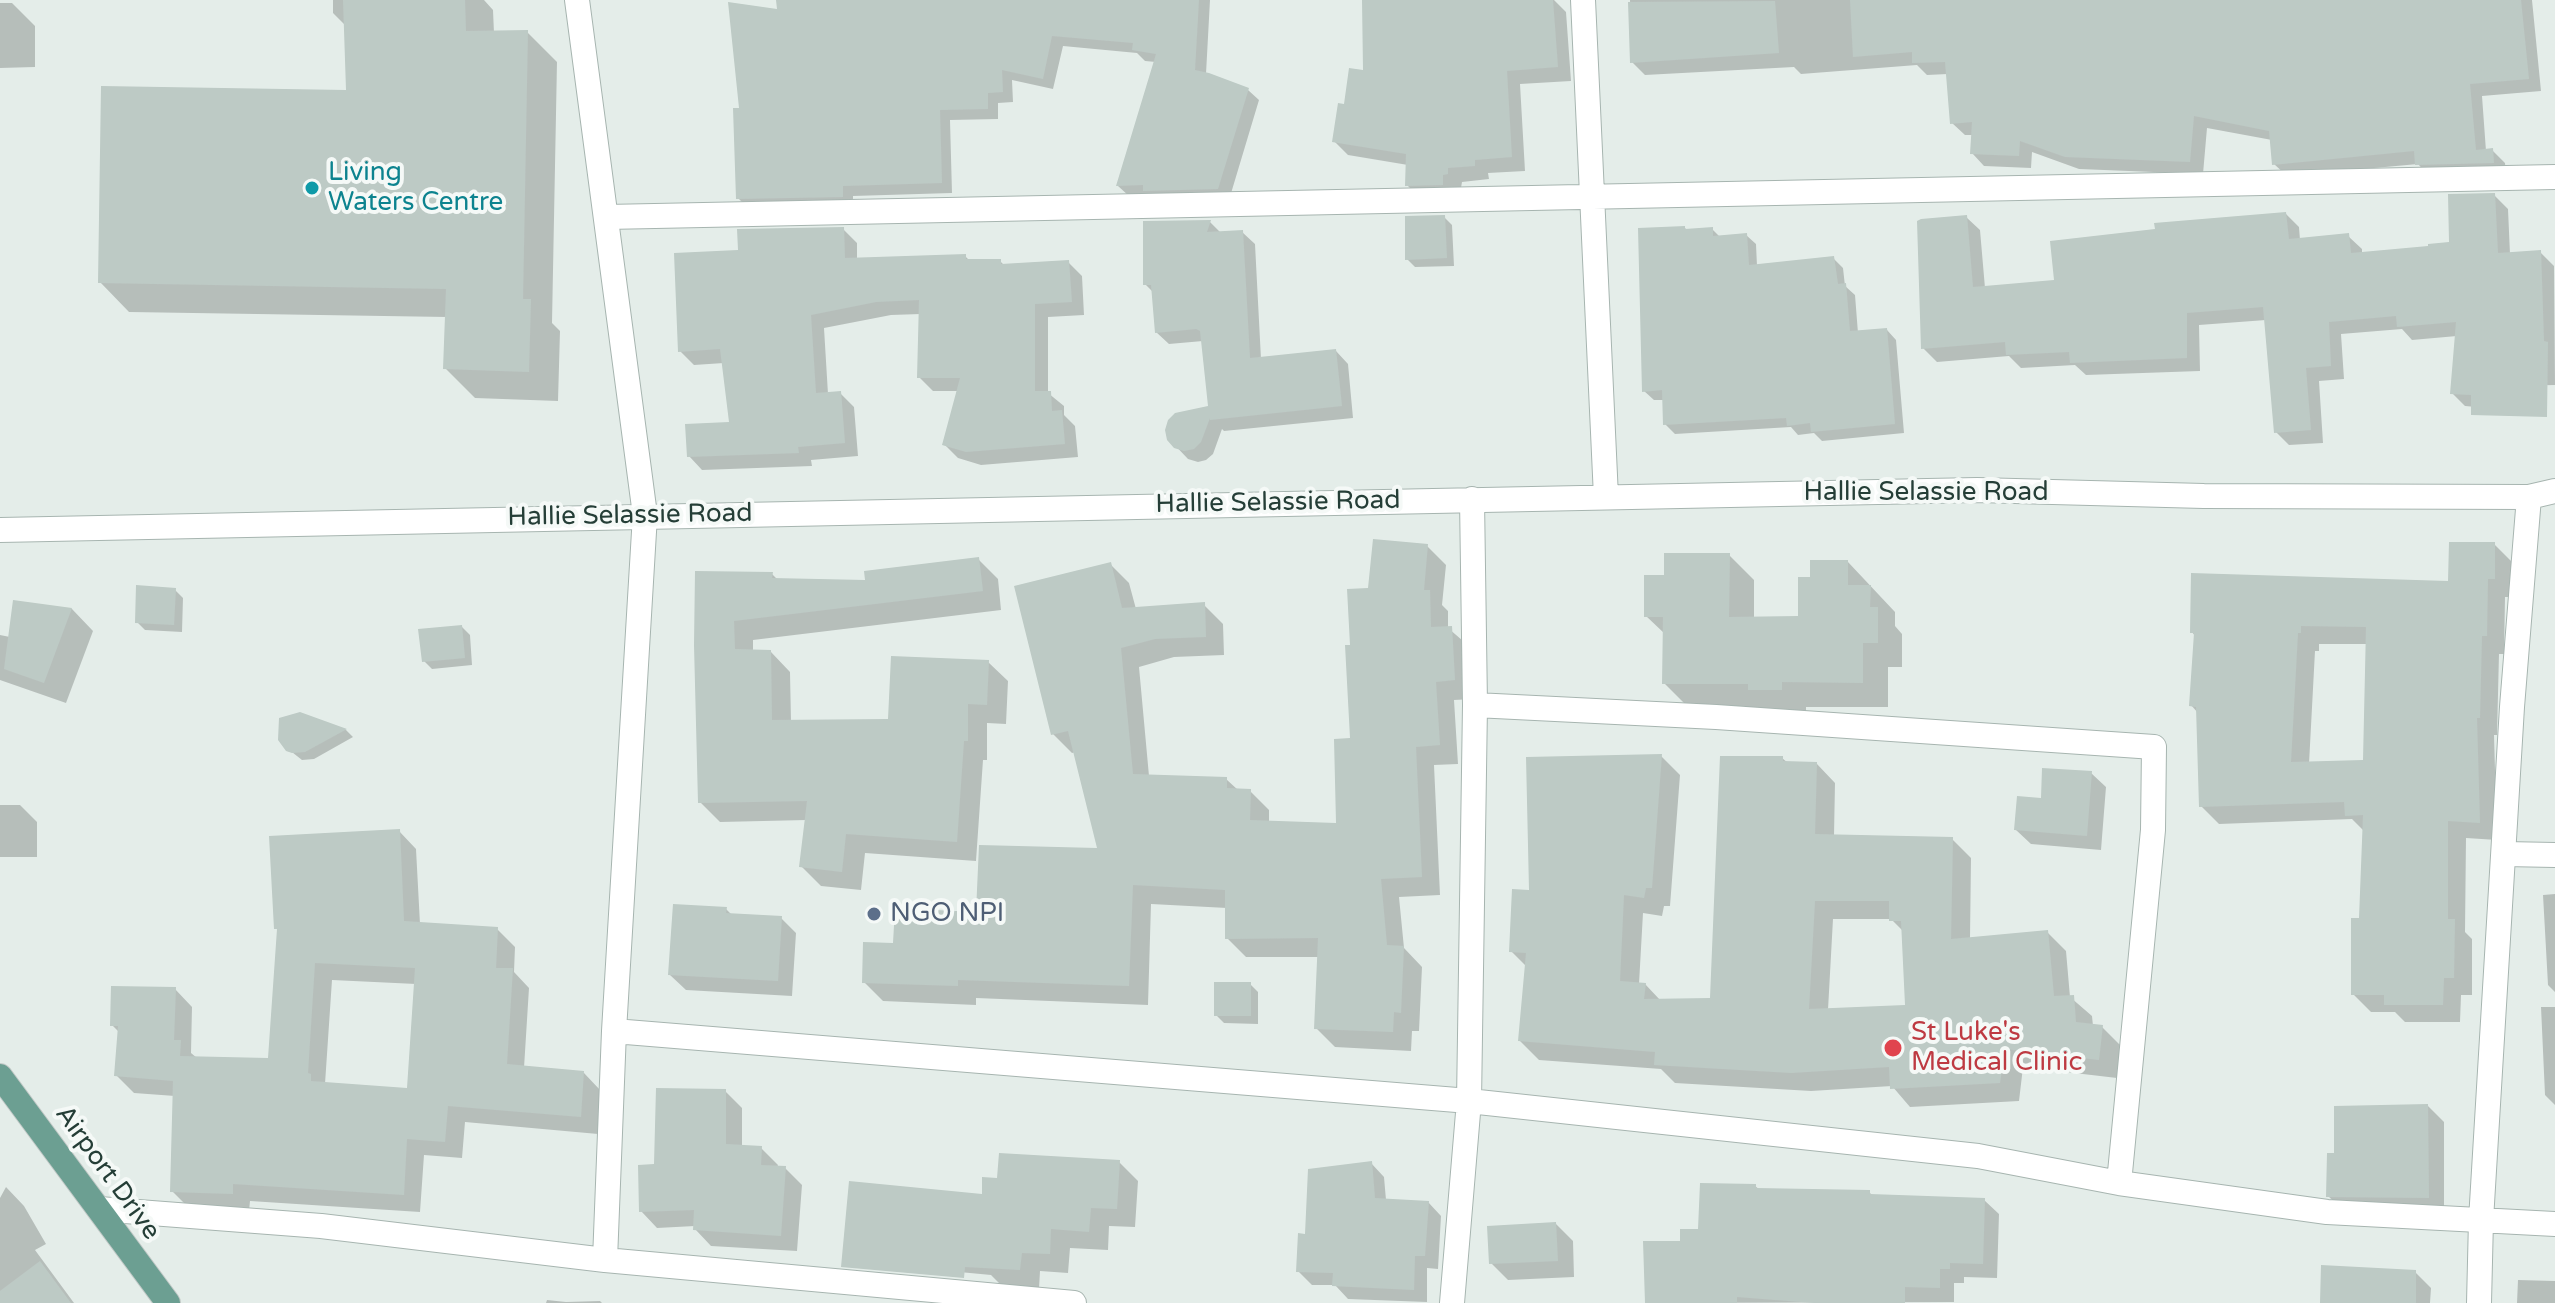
<!DOCTYPE html>
<html>
<head>
<meta charset="utf-8">
<style>
	body { margin:0 }
	canvas { display:block; background:#e4ede9 }
</style>
</head>
<body>
<canvas width="2555" height="1303"></canvas>
<script>
const ctx = document.querySelector('canvas').getContext('2d');
ctx.lineJoin = 'round';
function paint(path, color) {
  ctx.fillStyle = color;
  ctx.fill(path, 'evenodd');
}
function strokePath(path, color, width, dash) {
  ctx.strokeStyle = color;
  ctx.lineWidth = width;
  ctx.lineCap = dash ? 'butt' : 'round';
  ctx.setLineDash(dash || []);
  ctx.stroke(path);
}
function write(font, color, halo, rows, align = 'center') {
  ctx.font = font + ' "Varela Round",sans-serif';
  ctx.lineWidth = 8;
  ctx.setLineDash([]);
  ctx.textBaseline = 'middle';
  ctx.strokeStyle = halo;
  ctx.fillStyle = color;
  for (const [text, x, y, turn = 0] of rows) {
    ctx.save();
    ctx.translate(x, y);
    ctx.rotate((+turn || 0) * Math.PI / 180);
    ctx.textAlign = isNaN(turn) ? turn : align;
    if (halo) ctx.strokeText(text, 0, 0);
    ctx.fillText(text, 0, 0);
    ctx.restore();
  }
}
paint(new Path2D(`
	M333 0H484L493 10 494 33 527 32 557 62 552 323 560 331 558 401 475 398 445 368 447 317 129 312 100 282 348 92 346 26 333 13Z
	M778 0H1210L1206 74 1248 90 1259 100 1229 200 1129 196 1118 186 1156 62 1145 61 1137 53 1063 46 1053 89 1012 80 1013 102 998 103V119L950 120 952 193 853 196V207L749 209 738 198 741 110 779 11Z
	M1363 0H1554L1566 12 1571 81 1520 84 1525 171 1488 173 1489 179 1462 182 1461 188 1421 199 1407 185 1408 165 1348 155 1334 141 1346 106 1365 72Z
	M1630 0H2532L2541 91 2482 96 2486 151 2492 150 2505 163 2506 175 2430 177 2418 164 2287 176 2274 164 2272 140 2207 128 2203 174 2079 169 2032 152 2031 168 1984 166 1972 153 1973 135H1965L1952 123 1948 74 1927 75 1917 65 1801 74 1794 67 1645 75 1632 62Z
	M0 3H12L35 26V67L0 68Z
	M2494 195 2508 209 2510 254 2540 252 2554 266 2555 385 2509 386V410L2465 406 2452 393 2457 336 2412 340 2402 329 2341 334 2344 379 2319 381 2323 443 2289 445 2276 432 2266 320 2199 325 2200 371 2086 375 2075 365 2021 368 2009 356 1937 362 1923 348 1966 217 1980 230 1985 288 2056 282 2286 214 2299 227 2300 240 2348 236 2362 249V254L2451 244Z
	M1444 217 1452 225 1454 266 1415 267 1407 259Z
	M1210 222 1221 233 1242 232 1255 244 1261 359 1336 351 1348 364 1353 418 1224 431 1222 429 1213 454 1206 460 1198 462 1188 459 1169 439 1211 407 1203 341 1169 344 1156 332 1154 293 1145 284Z
	M1685 228 1688 231 1712 229 1720 237 1746 235 1756 244 1757 266 1833 258 1843 268 1845 286 1855 295 1858 333 1887 330 1896 340 1904 433 1822 441 1814 433 1798 435 1791 427 1675 434 1665 424 1664 400H1654L1644 391Z
	M843 229 857 243V260L965 256 970 261H1000L1005 266 1068 262 1082 276 1084 315 1048 317V393L1064 406V415L1075 426 1078 457 981 465 958 458 944 444 959 391H933L919 377 921 314 891 315 824 328 828 394 840 393 854 407 858 456 811 460 812 466 702 470 689 456 731 424 724 363 694 365 680 351 740 252Z
	M2494 544 2512 562V597H2505L2504 654H2499L2497 735H2494L2497 840 2466 838 2465 932 2472 939V995H2461L2460 1022H2405L2395 1012H2371L2353 994 2361 920 2365 832 2352 819 2219 824 2201 806 2198 713 2191 705 2195 636 2192 632 2450 583ZM2319 644H2368L2365 762 2309 764 2315 651H2319Z
	M1427 546 1446 565 1442 605 1448 611V628L1470 647 1474 699 1454 700 1458 764 1434 765 1440 895 1399 897 1404 948 1422 967 1419 1031H1412L1411 1051 1335 1047 1316 1028 1319 957H1246L1227 938V908L1151 904 1148 1005 976 998V1005L883 1001 864 982 895 945 978 914 1100 850 1076 752 1072 753 1053 734 1110 564 1129 583 1136 609 1204 605 1223 624 1224 655 1174 657 1139 667 1149 776 1226 779 1238 790 1250 791 1269 810V823L1338 825 1352 740V647L1370 590Z
	M1729 555 1754 580V619L1800 618 1812 579 1848 562 1895 612V626L1902 634V667H1888V707H1806V714H1775L1769 708H1689L1664 683 1665 634 1646 616 1666 577Z
	M978 559 998 579 1001 610 753 640V652H771L790 672 791 722 889 720 988 662 1008 681 1006 724 987 723V760H983L976 861 865 853 861 890 821 886 801 866 807 820 720 822 700 802 696 645 772 574 778 580 868 582Z
	M175 590 183 598 182 632 145 630 137 622Z
	M15 603 72 609 93 631 66 703 0 680V635L10 637Z
	M462 627 470 635 472 665 432 669 424 661Z
	M300 714 346 730 353 737 314 759 302 760 283 745Z
	M1661 756 1680 775 1670 906H1664L1662 916 1643 913 1639 984H1645L1661 1001 1712 1000 1782 758 1788 763 1817 764 1835 783 1834 836 1952 839 1971 858 1970 939 2047 932 2066 951 2070 997 2092 1016 2093 1026 2102 1027 2121 1046 2117 1078 2023 1067 2019 1101 1910 1107 1892 1086 1811 1091 1675 1083 1661 1069 1539 1060 1520 1041 1526 966 1511 951 1532 892ZM1833 919H1891L1904 932 1907 1007 1828 1010Z
	M2091 773 2106 787 2101 850 2031 844 2016 830Z
	M0 805H20L37 822V857H0Z
	M399 831 416 849 420 924 497 929 515 947 514 972 529 988 524 1068 584 1073 601 1091 598 1134 465 1122 462 1158 424 1155 420 1212 250 1201 249 1211 190 1209 172 1191 175 1096 134 1093 116 1075 119 1032 112 1025 175 989 192 1007 191 1053 197 1058 270 1060 278 931 276 928ZM332 980 416 984 409 1090 325 1084Z
	M2555 894V992L2548 985 2543 895Z
	M726 909 732 915 781 918 796 933 792 996 686 990 670 975Z
	M1250 984 1258 992V1024L1224 1023 1216 1015Z
	M2541 1007H2555V1105L2545 1095Z
	M725 1091 742 1108V1147L761 1148 778 1165 777 1168H785L802 1185 797 1251 711 1246 695 1229V1226L657 1228 641 1211 656 1166Z
	M2428 1106 2444 1122V1214L2345 1212 2328 1196 2336 1155Z
	M1119 1162 1138 1181 1135 1227 1109 1226 1108 1250 1070 1248 1068 1273 1040 1271 1039 1289 1003 1287 991 1275 864 1263 984 1196 999 1180Z
	M1371 1163 1384 1177 1386 1200 1428 1202 1441 1216 1438 1269 1427 1268V1302L1348 1299 1335 1285H1312L1298 1271Z
	M1755 1186 1760 1190 1869 1192 1873 1196 1984 1200 1999 1214 1997 1278 1964 1277V1283H1954V1302L1647 1303 1682 1243 1700 1231Z
	M6 1187 24 1206 46 1244 35 1250 74 1303H0V1198Z
	M1556 1224 1573 1241 1574 1277 1508 1280 1491 1263Z
	M2415 1272 2431 1288 2430 1303H2322Z
	M2518 1280 2555 1281V1303H2517Z
	M547 1300 566 1302 600 1301 602 1303H546Z`), '#0003');
paint(new Path2D(`
	M343 0H465L466 31 528 30 523 299H531L529 372 443 369 446 289 98 283 101 86 346 90Z
	M776 0H1199L1195 70 1209 73 1249 88 1218 189 1143 191V185L1116 186 1156 54 1132 50 1133 43 1052 36 1043 79 1002 70 1003 92 988 93V109L940 110 942 183 843 186V197L736 199 733 108H739L728 2 777 9Z
	M1362 0H1553L1558 67 1507 71 1512 157 1475 160V166L1448 168V174L1443 175V185L1405 186 1406 154 1332 142 1338 103 1344 104 1349 68 1363 70Z
	M1850 0H2521L2529 79 2470 84 2476 150 2493 148 2494 163 2415 165 2414 151 2272 165 2269 131 2194 116 2190 162 2065 157 2020 141 2019 156 1970 154 1972 122 1950 124 1945 62 1912 63V52L1853 57Z
	M1775 1 1779 53 1630 63 1628 2Z
	M2495 193 2498 253 2541 250 2544 341 2548 342 2547 417 2471 415V395L2450 394 2456 322 2397 327 2396 316 2329 322 2331 366 2306 368 2311 430 2274 433 2263 307 2187 313V358L2070 363 2069 352 2006 355 2005 342 1921 349 1917 221 1921 219 1967 215 1973 287 2054 280 2050 241 2155 229 2154 223 2286 212 2289 239 2349 233 2351 253 2428 246V244L2449 242 2448 194Z
	M1445 215 1447 258 1405 260V216Z
	M1211 220 1207 232 1243 230 1250 358 1336 349 1342 406 1210 420V418L1201 442 1194 449 1184 451 1174 448 1167 440 1165 430 1168 420 1175 413 1208 406 1200 331 1196 329 1155 333 1151 285H1143V221Z
	M1685 226V229L1713 227V236L1747 233 1749 265 1834 256 1838 284 1846 283 1850 331 1887 328 1895 424 1811 432 1810 423 1787 426 1786 418 1663 425 1662 390 1642 392 1638 228Z
	M844 227 845 258 966 254V259H1001V264L1069 260 1072 302 1035 304V391H1051L1052 411 1062 410 1065 444 966 452 942 445 960 378H917L919 300 876 302 811 315 816 393 841 391 845 443 798 447 799 453 687 457 685 424 729 422 720 349 678 352 674 253 738 250 737 229Z
	M1373 539 1428 544 1424 590H1430L1431 627 1452 626 1455 680 1436 682 1440 745 1416 747 1422 877 1381 879 1387 945 1404 946 1401 1013 1394 1012 1393 1032 1314 1029 1318 938 1225 939V890L1133 885 1129 986 958 980V986L862 983 863 942 893 943 895 908 976 912 979 845 1097 848 1068 731 1051 735 1014 586 1111 562 1122 608 1205 602 1206 637 1155 639 1121 648 1133 774 1227 777V788L1251 789 1250 820 1336 823 1334 739 1350 738 1345 645H1350L1347 589 1368 588Z
	M2449 542H2495V579H2488L2487 636H2482L2480 718H2477L2480 823 2448 821V919H2455L2454 978H2444L2443 1005H2384V995H2351V918H2359L2363 815 2345 816 2344 802 2199 807 2196 707 2189 706 2194 633H2190L2191 573 2448 581ZM2301 626 2366 627 2363 760 2291 762 2298 633H2301Z
	M1664 553H1730L1729 617 1798 616V577H1810V560H1848V585H1871L1870 607H1878V643H1863V683L1782 682V690H1748V684H1662L1663 617H1644V575H1664Z
	M979 557 983 591 734 621 735 649 771 650 772 720 888 719 891 656 989 660 987 705 968 704V741H964L957 842 846 834 842 872 799 867 807 801 698 803 694 645 695 571 773 572 772 578 865 580 864 571Z
	M136 585 176 588 174 625 135 623Z
	M13 600 72 608 44 683 4 669Z
	M462 625 465 658 422 662 418 629Z
	M300 712 347 729 305 752 292 753 286 751 278 740 279 718Z
	M1662 754 1652 888H1646L1644 898 1624 895 1620 981 1646 983 1644 999 1710 998 1720 756H1783V761L1817 762 1815 834 1953 837 1951 939 2048 930 2054 996 2074 995 2076 1022 2103 1025 2099 1060 2005 1049 2000 1083 1890 1089 1889 1067 1791 1073 1654 1065 1655 1052 1518 1041 1526 953 1509 952 1512 889 1529 890 1526 757ZM1815 901H1889V921H1901L1905 1005 1809 1009Z
	M2042 768 2092 771 2087 836 2014 830 2017 796 2041 798Z
	M400 829 404 921 498 927 496 968H513L507 1064 584 1071 581 1117 448 1106 445 1142 407 1139 404 1195 233 1184V1194L170 1192 173 1081 114 1076 118 1026H110L111 986 176 987 174 1040H181L180 1056 268 1058 277 929H274L269 836ZM315 963 415 968 407 1088 311 1081V1074L308 1073Z
	M673 904 727 907 726 913 782 916 778 981 668 975Z
	M1214 982H1251V1016H1214Z
	M656 1088 726 1089V1144L762 1146 761 1165 786 1166 781 1236 693 1230 694 1210 639 1212 638 1165 654 1164Z
	M2428 1104 2429 1198 2326 1197 2327 1153H2334V1106Z
	M999 1153 1120 1160 1117 1209 1091 1208 1089 1232 1051 1229 1050 1254 1022 1253 1020 1270 965 1267 964 1278 841 1267 849 1181 982 1194V1177L997 1178Z
	M1372 1161 1375 1198 1429 1201 1425 1256H1415L1414 1290 1332 1286 1333 1273 1296 1272 1298 1233 1305 1234 1308 1169Z
	M1700 1183 1756 1184V1188L1870 1190V1194L1985 1198 1983 1264 1950 1263V1269H1940V1288L1905 1287V1303H1814L1737 1297V1303H1645L1643 1241H1680V1229H1698Z
	M1556 1222 1558 1261 1489 1264 1487 1226Z
	M40 1261 71 1303H0V1291Z
	M2321 1265 2416 1270V1303H2320Z`), '#bdcac5');
const minor = new Path2D(`
	M577 0 645 515 614 1031 605 1260
	M1583 0 1606 497
	M606 217 2555 177
	M0 530 1977 490 2204 496 2529 497 2555 491
	M1475 705 1716 717 2154 747 2153 830 2119 1183
	M2505 854 2555 855
	M614 1031 1469 1101 1978 1156 2119 1183 2327 1212 2555 1224
	M99 1209 321 1226 605 1260 1074 1303
	M1452 1303 1469 1101 1475 705 1472 499
	M2479 1303 2481 1220 2512 707 2529 497`);
const primary = new Path2D(`
	M0 1076 168 1303`);
strokePath(minor, '#a7b5b0', 26);
strokePath(primary, '#c2c9c7', 26);
strokePath(minor, '#fff', 24);
strokePath(primary, '#6c9f92', 24);
for (const [x, y, r, color] of [
	[312,188,8,"#0f9aa8"],
	[874,914,8,"#5c6f8a"],
	[1893,1048,10,"#e0444e"]
]) {
  const dot = new Path2D();
  dot.arc(x, y, r, 0, 2 * Math.PI);
  ctx.fillStyle = color;
  ctx.fill(dot);
  strokePath(dot, '#f5f9f7', 3);
}
write('26px', '#0d838f', '#f5f9f7', [
	["Living",328,173],
	["Waters Centre",328,203]
], 'left');
write('26px', '#253e37', '#f5f9f7', [
	["Hallie Selassie Road",1926,493],
	["Hallie Selassie Road",1278,503,-1],
	["Hallie Selassie Road",630,516,-1],
	["Airport Drive",107,1173,54]
]);
write('26px', '#4e5e75', '#f5f9f7', [
	["NGO NPI",890,914]
], 'left');
write('26px', '#be3a42', '#f5f9f7', [
	["St Luke's",1911,1033],
	["Medical Clinic",1911,1063]
], 'left');
</script>
</body>
</html>
